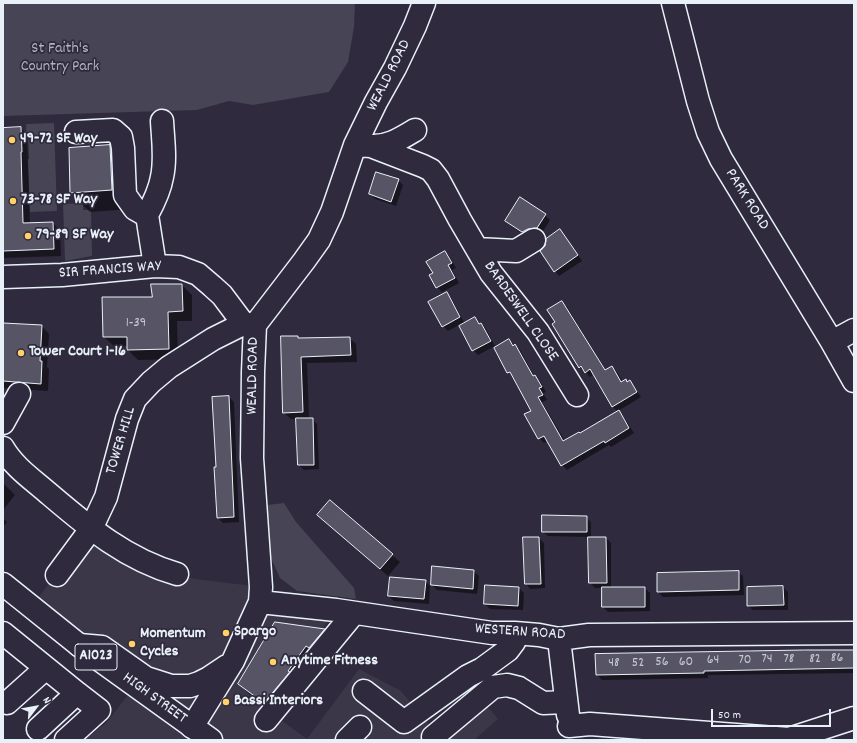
<!DOCTYPE html>
<html>
<head>
<meta charset="utf-8">
<style>
	body { margin:0 }
	#map { position:relative; width:857px; height:743px; overflow:hidden; background:#2f2a3d; font-family:Dekko,sans-serif }
	canvas { display:block }
	.frame { position:absolute; inset:0; border:4px solid #e8f1f8; pointer-events:none }
	.north { position:absolute; left:16px; top:687px; width:40px; height:40px; -webkit-text-stroke:3px #2f2a3d; paint-order:stroke; rotate:58deg; font-size:11px; font-weight:700; line-height:16px; text-align:center; color:#e8f1f8 }
	.north::after { content:''; display:block; margin:auto; width:14px; height:18px; background:#e8f1f8; clip-path:polygon(50% 0,100% 100%,50% 72%,0 100%) }
	.scale { position:absolute; left:711px; top:709px; width:120px; height:18px; box-sizing:border-box; border:2px solid #e8f1f8; border-top:0; padding-left:5px; font-size:12px; line-height:14px; white-space:nowrap; color:#e8f1f8; -webkit-text-stroke:3px #2f2a3d; paint-order:stroke }
</style>
</head>
<body>
<div id="map">
<canvas width="857" height="743"></canvas>
<div class="frame"></div>
<div class="north">N</div>
<div class="scale">50 m</div>
</div>
<script>
const ctx = document.querySelector('canvas').getContext('2d');
ctx.lineJoin = 'round';
function paint(path, color) {
  ctx.fillStyle = color;
  ctx.fill(path, 'evenodd');
}
function strokePath(path, color, width, dash) {
  ctx.strokeStyle = color;
  ctx.lineWidth = width;
  ctx.lineCap = dash ? 'butt' : 'round';
  ctx.setLineDash(dash || []);
  ctx.stroke(path);
}
function write(font, color, halo, rows, align = 'center') {
  ctx.font = font + ' Dekko,sans-serif';
  ctx.lineWidth = 3.5;
  ctx.setLineDash([]);
  ctx.textBaseline = 'middle';
  ctx.strokeStyle = halo;
  ctx.fillStyle = color;
  for (const [text, x, y, turn = 0] of rows) {
    ctx.save();
    ctx.translate(x, y);
    ctx.rotate((+turn || 0) * Math.PI / 180);
    ctx.textAlign = isNaN(turn) ? turn : align;
    if (halo) ctx.strokeText(text, 0, 0);
    ctx.fillText(text, 0, 0);
    ctx.restore();
  }
}
paint(new Path2D(`
	M91 529 165 570 195 579 261 587 260 602 336 610 265 708 307 739 359 669 401 691 439 737 482 700 498 719 474 740H85L107 722 135 686 31 607Z`), '#3b3749');
paint(new Path2D(`
	M3 3H355L354 27 348 62 329 92 253 105 229 101 197 110 3 116Z
	M54 123 57 211 30 212 26 124Z
	M83 203V210H91L92 256 65 261 63 204Z
	M284 503 296 522 354 588 356 599 297 591 280 578 270 556 267 505Z`), '#464455');
paint(new Path2D(`
	M21 128 28 136 29 159H28L30 224 53 223 60 231 61 256 3 258V129Z
	M109 146 128 165 131 209 90 212 71 193Z
	M398 180 403 185 396 206 375 199 370 194Z
	M545 215 550 220 542 233 528 237 511 226 506 221Z
	M560 231 565 236 582 261 559 276 555 271Z
	M445 252 450 257 456 268 452 270 459 283 442 292 437 287 434 274Z
	M182 285 192 295V321H177L178 359 138 360 128 350V346H114L104 337 153 298Z
	M446 293 451 298 465 324 475 318 486 329 495 346 478 355 473 350 459 325 448 331 443 326Z
	M562 302 567 307 606 371 612 367 617 372 623 382 626 380 628 382 630 381 634 386 641 397 618 411 623 416 634 433 611 447 609 445 567 470 562 465 548 441 544 443 539 438 533 411 514 377 508 372 509 341 520 350 534 376 540 381 546 392 543 393 547 400 542 402 565 441 580 434 618 412 613 407 594 374 590 377 580 367 556 322Z
	M3 324 42 326 49 334 47 367 49 369 48 391 4 388 3 387Z
	M298 337 300 339 349 338 356 344 357 362 307 363 309 419H312L317 424 319 469 304 470 299 465 297 419H291L284 413Z
	M229 397 234 402 239 522 223 523 218 518 217 468Z
	M3 483 15 495 3 510Z
	M330 502 400 562 388 576 318 515Z
	M586 517 591 522V538H606L611 543V588H645L650 593V611L608 612 603 607V588H595L590 583 589 537 548 536 543 532Z
	M3 518 7 522 3 527Z
	M539 538 544 543 545 588 530 589 526 584Z
	M474 571 479 576 477 594 437 590 432 585Z
	M738 572 743 576 744 595 663 597 658 592Z
	M425 581 430 586 429 604 394 601 389 596Z
	M783 587 788 592V610H753L748 606Z
	M519 588 524 593 523 610 490 609 485 604Z
	M324 630 334 639 274 712 249 694 239 684Z
	M854 651V673L708 675V678L602 680 597 675Z`), '#0007');
const building = new Path2D(`
	M21 127 22 152H21L23 223 53 222 54 249 3 251V128Z
	M110 145 112 190 70 193 69 148Z
	M376 172 399 179 391 202 369 194Z
	M520 197 546 214 537 228 528 229 522 232 505 221Z
	M560 229 578 255 554 272 540 251 545 246 546 239Z
	M445 251 452 263 448 265 455 278 436 288 429 275 433 273 426 262Z
	M151 284H182L183 311 168 312 169 349 127 350V337H103L102 297H152Z
	M447 292 460 317 442 327 428 302Z
	M562 301 605 370 612 366 621 382 626 379 627 382 630 380 637 392 612 407 590 369 585 373 581 366 579 368 552 324 555 322 547 310Z
	M475 317 479 324 481 323 491 341 472 351 459 326Z
	M3 323 42 325 40 361H42L41 384 3 381Z
	M281 336H298V338L350 337 351 355 301 357 303 412 283 413Z
	M509 339 513 346 515 344 533 376 535 375 542 387 539 388 543 395 538 397 563 441 579 432 580 433 619 410 629 428 605 443 604 441 561 466 544 436 538 439 524 414 531 411 510 372 507 373 494 348Z
	M229 396 234 517 217 518 214 467H216L212 397Z
	M296 418H313L314 465H298Z
	M330 500 393 554 380 569 317 515Z
	M542 515 587 516V532H542Z
	M523 537H539L541 584H525Z
	M588 537H606L607 583H589Z
	M432 566 474 570 473 589 431 585Z
	M739 571V590L657 592V573Z
	M390 577 426 580 424 599 388 596Z
	M485 585 519 587 518 606 484 604Z
	M783 586 784 605 747 606V587Z
	M602 587H645V607H602Z
	M275 622 325 629 309 648 306 646 288 671 290 672 264 703 238 684Z
	M805 650H854V668L704 671V673L596 675 595 654Z`);
paint(building, '#575565');
strokePath(building, '#e8f1f8', 1);
const minor = new Path2D(`
	M673 3 698 101 708 132 721 159 832 342 854 381
	M76 132 113 130 121 137 123 148 125 195 135 209 142 213 147 215 155 266
	M355 145 371 146 423 166 431 170 438 179 460 220 491 273 538 332 577 395
	M371 146C388 147 400 139 415 130
	M147 215C153 204 160 189 162 177 166 159 163 140 162 121
	M477 249 516 251 534 240
	M3 277 62 275 155 266 179 267 198 274 212 286 222 295 243 323
	M832 342 854 330
	M3 423 19 394
	M3 448C14 467 32 479 48 493 88 527 125 559 177 574
	M57 575 91 529 106 497 127 419 135 399 151 382 169 367 213 339 237 327 243 323 255 325
	M260 602 336 610 492 633H515L539 635 559 639 589 635 854 633
	M3 633 77 693 38 729
	M559 639 568 715
	M79 645 102 647 146 678 171 686H190L199 683 209 678 227 666
	M364 691 404 722 468 676 482 669 508 650 514 642 515 633
	M7 703 46 668
	M266 720 354 613
	M569 726 590 724 789 739 854 718
	M192 727 233 661 260 602 261 587 252 458 253 372 255 325 304 261 319 240 332 212 355 145 376 102 395 68 415 26 424 3
	M433 737 493 687 507 685 519 688 543 703 566 702
	M66 740 99 710 77 693
	M347 740 360 727`);
const major = new Path2D(`
	M3 584 79 645 211 740`);
strokePath(minor, '#e8f1f8', 25);
strokePath(major, '#e8f1f8', 25);
strokePath(minor, '#2f2a3d', 22);
strokePath(major, '#2f2a3d', 22);
for (const [x, y, r, color] of [
	[12,140,4,"#ffd166"],
	[13,201,4,"#ffd166"],
	[28,236,4,"#ffd166"],
	[21,353,4,"#ffd166"],
	[226,633,4,"#ffd166"],
	[132,644,4,"#ffd166"],
	[273,662,4,"#ffd166"],
	[226,702,4,"#ffd166"]
]) {
  const dot = new Path2D();
  dot.arc(x, y, r, 0, 2 * Math.PI);
  ctx.fillStyle = color;
  ctx.fill(dot);
  strokePath(dot, '#2f2a3d', 1.5);
}
write('14px', '#c4cad3', null, [
	["1-39",136,324],
	["86",837,659],
	["74",767,660],
	["78",789,660],
	["82",815,660],
	["64",713,661],
	["70",745,661],
	["56",662,663],
	["60",686,663],
	["48",614,664],
	["52",638,664]
]);
for (const [x, y, w] of [
	[96,657,42]
]) {
  const box = new Path2D();
  box.roundRect(x - w / 2, y - 13, w, 26, 3);
  ctx.fillStyle = '#2f2a3d';
  ctx.fill(box);
  strokePath(box, '#e8f1f8', 1);
}
write('bold 15px', '#e8f1f8', null, [
	["A1023",96,657]
]);
write('16px', '#afb4bf', '#2f2a3d', [
	["St Faith's",60,50],
	["Country Park",60,68]
]);
write('16px', '#e8f1f8', '#2f2a3d', [
	["WEALD ROAD",390,76,-63],
	["PARK ROAD",746,200,58],
	["SIR FRANCIS WAY",110,271,-4],
	["BARDESWELL CLOSE",520,312,55],
	["WEALD ROAD",254,376,-89],
	["TOWER HILL",122,441,-73],
	["WESTERN ROAD",520,633,4],
	["HIGH STREET",154,699,36]
]);
write('bold 16px', '#e8f1f8', '#2f2a3d', [
	["49-72 SF Way",20,140],
	["73-78 SF Way",21,201],
	["79-89 SF Way",36,236],
	["Tower Court 1-16",29,353],
	["Spargo",234,633],
	["Momentum",140,635],
	["Cycles",140,653],
	["Anytime Fitness",281,662],
	["Bassi Interiors",234,702]
], 'left');
</script>
</body>
</html>
